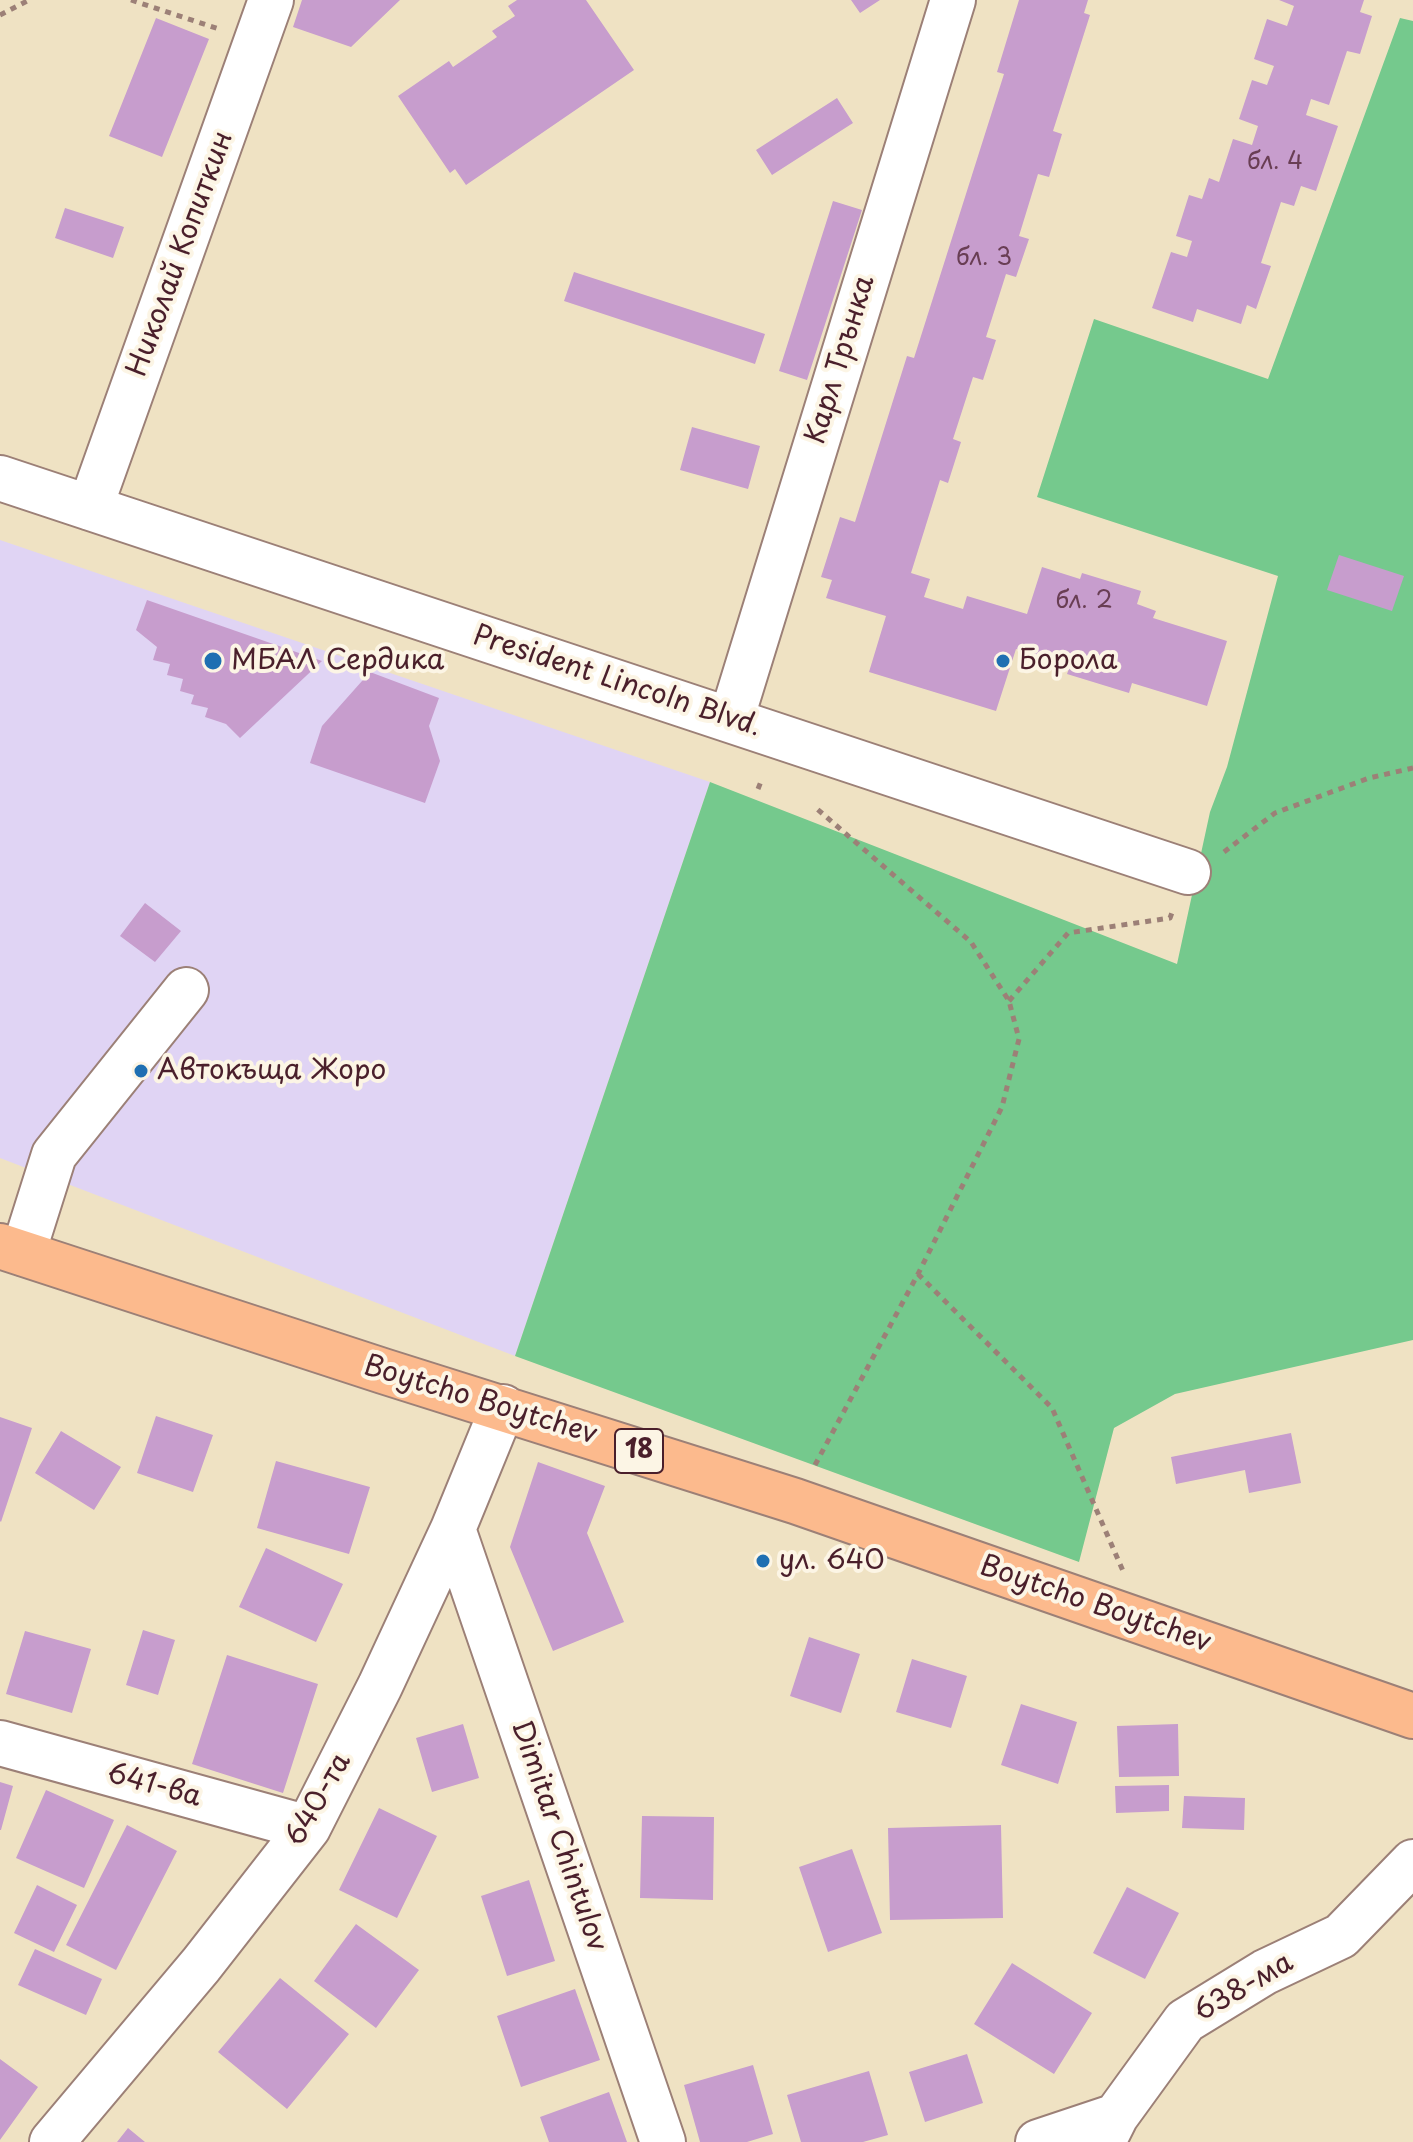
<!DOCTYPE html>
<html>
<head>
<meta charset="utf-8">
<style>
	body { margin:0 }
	canvas { display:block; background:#efe2c3 }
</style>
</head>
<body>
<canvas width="1413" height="2142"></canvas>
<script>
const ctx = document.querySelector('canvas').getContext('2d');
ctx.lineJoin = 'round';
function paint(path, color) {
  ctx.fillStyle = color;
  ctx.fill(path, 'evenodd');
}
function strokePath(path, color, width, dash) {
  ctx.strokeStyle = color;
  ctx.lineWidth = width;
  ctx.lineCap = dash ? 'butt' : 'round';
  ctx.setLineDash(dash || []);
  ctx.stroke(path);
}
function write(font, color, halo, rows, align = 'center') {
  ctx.font = font + ' "Playpen Sans",sans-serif';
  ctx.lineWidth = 8;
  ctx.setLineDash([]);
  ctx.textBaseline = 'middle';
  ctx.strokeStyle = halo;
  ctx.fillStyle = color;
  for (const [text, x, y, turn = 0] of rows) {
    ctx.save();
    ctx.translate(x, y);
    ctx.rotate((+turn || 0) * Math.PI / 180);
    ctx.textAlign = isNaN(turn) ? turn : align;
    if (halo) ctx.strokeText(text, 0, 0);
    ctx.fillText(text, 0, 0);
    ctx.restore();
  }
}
paint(new Path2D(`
	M0 540 710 782 515 1356 0 1158Z`), '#e0d4f4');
paint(new Path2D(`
	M1400 18 1413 21V1340L1175 1394 1114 1428 1079 1562 515 1356 710 782 1177 964 1210 812 1227 767 1278 576 1037 497 1094 319 1268 379Z`), '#75c98d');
paint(new Path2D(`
	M302 0H400L351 47 293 27Z
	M517 0H586L634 70 466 185 455 169 450 173 398 96 449 61 453 67 497 37 492 31 515 16 508 6Z
	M851 0H880L860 13Z
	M1019 0H1088L1084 13 1090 15 1053 131 1062 134 1049 177 1038 174 1019 236 1029 239 1016 277 1006 274 986 337 996 340 983 380 973 377 953 439 961 442 948 483 940 480 911 573 930 579 924 597 963 609 967 596 1027 614 1042 567 1080 579 1082 573 1141 591 1137 604 1156 611 1153 618 1227 641 1207 706 1132 683 1129 693 1067 674 1070 666 1016 649 996 711 869 672 886 616 826 598 832 580 821 577 840 517 855 522 907 356 914 358 1004 74 997 72Z
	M1279 0H1364L1360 12 1372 16 1360 54 1347 51 1329 105 1311 99 1306 115 1338 126 1316 191 1301 186 1294 206 1281 202 1261 263 1271 266 1256 309 1247 305 1241 324 1197 309 1193 322 1152 308 1171 252 1187 257 1192 241 1176 236 1189 195 1202 199 1209 178 1219 182 1233 139 1252 145 1258 126 1239 119 1252 80 1267 85 1274 66 1254 59 1267 19 1287 26 1294 6Z
	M156 18 209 39 162 157 109 136Z
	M837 98 853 123 772 175 756 150Z
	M833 201 862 210 807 380 779 371Z
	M65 208 124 227 113 258 55 238Z
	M574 272 765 334 755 364 564 301Z
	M692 427 760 446 748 489 680 470Z
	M1339 555 1404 576 1392 611 1327 590Z
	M147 600 322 661 240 738 226 724 205 717 208 708 191 704 194 695 180 691 183 679 167 675 170 664 153 660 157 647 136 630Z
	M370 672 439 698 429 726 440 761 425 803 310 763 322 726Z
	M145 903 181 931 155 962 120 936Z
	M156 1416 213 1435 193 1492 137 1473Z
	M0 1417 32 1428 1 1522 0 1521Z
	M61 1431 121 1467 94 1510 35 1473Z
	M1291 1433 1301 1483 1249 1493 1245 1470 1176 1484 1171 1457Z
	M276 1461 370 1487 349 1554 257 1528Z
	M538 1462 605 1486 587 1533 624 1622 553 1651 510 1547Z
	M266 1548 343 1584 316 1642 239 1607Z
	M143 1630 175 1640 158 1695 126 1685Z
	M25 1631 91 1649 72 1713 6 1694Z
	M809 1637 860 1654 841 1713 790 1696Z
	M227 1655 318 1684 283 1793 192 1764Z
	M912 1659 967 1676 951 1728 896 1712Z
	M1021 1704 1077 1722 1058 1784 1001 1765Z
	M463 1724 479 1778 432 1792 416 1738Z
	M1178 1724 1179 1776 1119 1777 1117 1726Z
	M0 1782 13 1786 1 1830H0Z
	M1169 1785V1811L1116 1813 1115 1786Z
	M46 1790 114 1820 84 1888 16 1858Z
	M1184 1796 1245 1798 1244 1830 1182 1828Z
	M379 1808 437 1836 397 1918 339 1890Z
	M642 1816 714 1817 713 1900 640 1898Z
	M127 1825 177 1851 116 1970 66 1945Z
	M1001 1825 1003 1918 890 1920 888 1828Z
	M852 1849 882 1933 828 1952 799 1867Z
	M529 1880 555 1961 507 1976 481 1896Z
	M37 1885 77 1905 54 1952 14 1933Z
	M1127 1887 1179 1913 1145 1979 1093 1953Z
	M356 1924 419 1970 376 2028 314 1981Z
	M35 1949 102 1979 86 2015 18 1985Z
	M1012 1963 1092 2013 1054 2074 974 2024Z
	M280 1978 349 2034 287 2109 218 2052Z
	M575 1989 600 2060 521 2087 497 2016Z
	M967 2054 983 2103 925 2122 909 2072Z
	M0 2059 38 2087 0 2140Z
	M753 2065 773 2134 747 2142H700L684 2085Z
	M869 2071 888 2135 863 2142H801L787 2095Z
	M609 2092 627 2142H549L540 2117Z
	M128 2128 145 2142H117Z`), '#c79dcd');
const minor = new Path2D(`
	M0 478 1188 872
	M90 508 271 0
	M731 720 953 0
	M23 1253 54 1155 186 990
	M453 1529 663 2142
	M0 1743 308 1828
	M52 2142 201 1965 308 1828 380 1686 453 1529 503 1407
	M1038 2142 1116 2116
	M1103 2142 1116 2116 1185 2021 1265 1972 1341 1936 1413 1862`);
const highway = new Path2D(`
	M0 1246 383 1371 795 1501 1413 1716`);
strokePath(minor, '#9c8077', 48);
strokePath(highway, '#9c8077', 48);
strokePath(new Path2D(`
	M131 0 219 29
	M0 15 29 0
	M758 789 762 779
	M1224 852 1275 813 1369 778 1413 768
	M1009 1001 1068 933 1170 918 1173 910
	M918 1274 1052 1408 1123 1571
	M815 1465 918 1274 1002 1107 1019 1039 1009 1001 971 942 816 808`), '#9c8077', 5, [6, 6]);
strokePath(minor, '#fff', 44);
strokePath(highway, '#fcba8d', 44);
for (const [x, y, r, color] of [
	[213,661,10,"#1f6fb2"],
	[1003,661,8,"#1f6fb2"],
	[141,1071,8,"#1f6fb2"],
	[763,1561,8,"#1f6fb2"]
]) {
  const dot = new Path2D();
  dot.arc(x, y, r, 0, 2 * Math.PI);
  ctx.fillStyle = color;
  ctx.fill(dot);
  strokePath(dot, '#fcf5e5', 3);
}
write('24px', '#693e54', null, [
	["бл. 4",1275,162],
	["бл. 3",984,258],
	["бл. 2",1084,601]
]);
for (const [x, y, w] of [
	[639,1451,48]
]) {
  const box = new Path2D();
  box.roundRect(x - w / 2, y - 22, w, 44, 6);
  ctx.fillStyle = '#fcf5e5';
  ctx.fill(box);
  strokePath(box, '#4a1f2b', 2);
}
write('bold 26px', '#4a1f2b', null, [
	["18",639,1451]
]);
write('28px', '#4a1f2b', '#fcf5e5', [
	["Николай Копиткин",181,254,-70],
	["Карл Трънка",841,360,-73],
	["President Lincoln Blvd.",617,682,18],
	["Boytcho Boytchev",480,1401,17],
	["Boytcho Boytchev",1095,1605,19],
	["641-ва",154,1786,15],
	["640-та",319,1800,-60],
	["Dimitar Chintulov",558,1836,71],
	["638-ма",1244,1988,-30]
]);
write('28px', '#4a1f2b', '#fcf5e5', [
	["МБАЛ Сердика",231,661],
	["Борола",1019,661],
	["Автокъща Жоро",157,1071],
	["ул. 640",779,1561]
], 'left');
</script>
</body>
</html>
